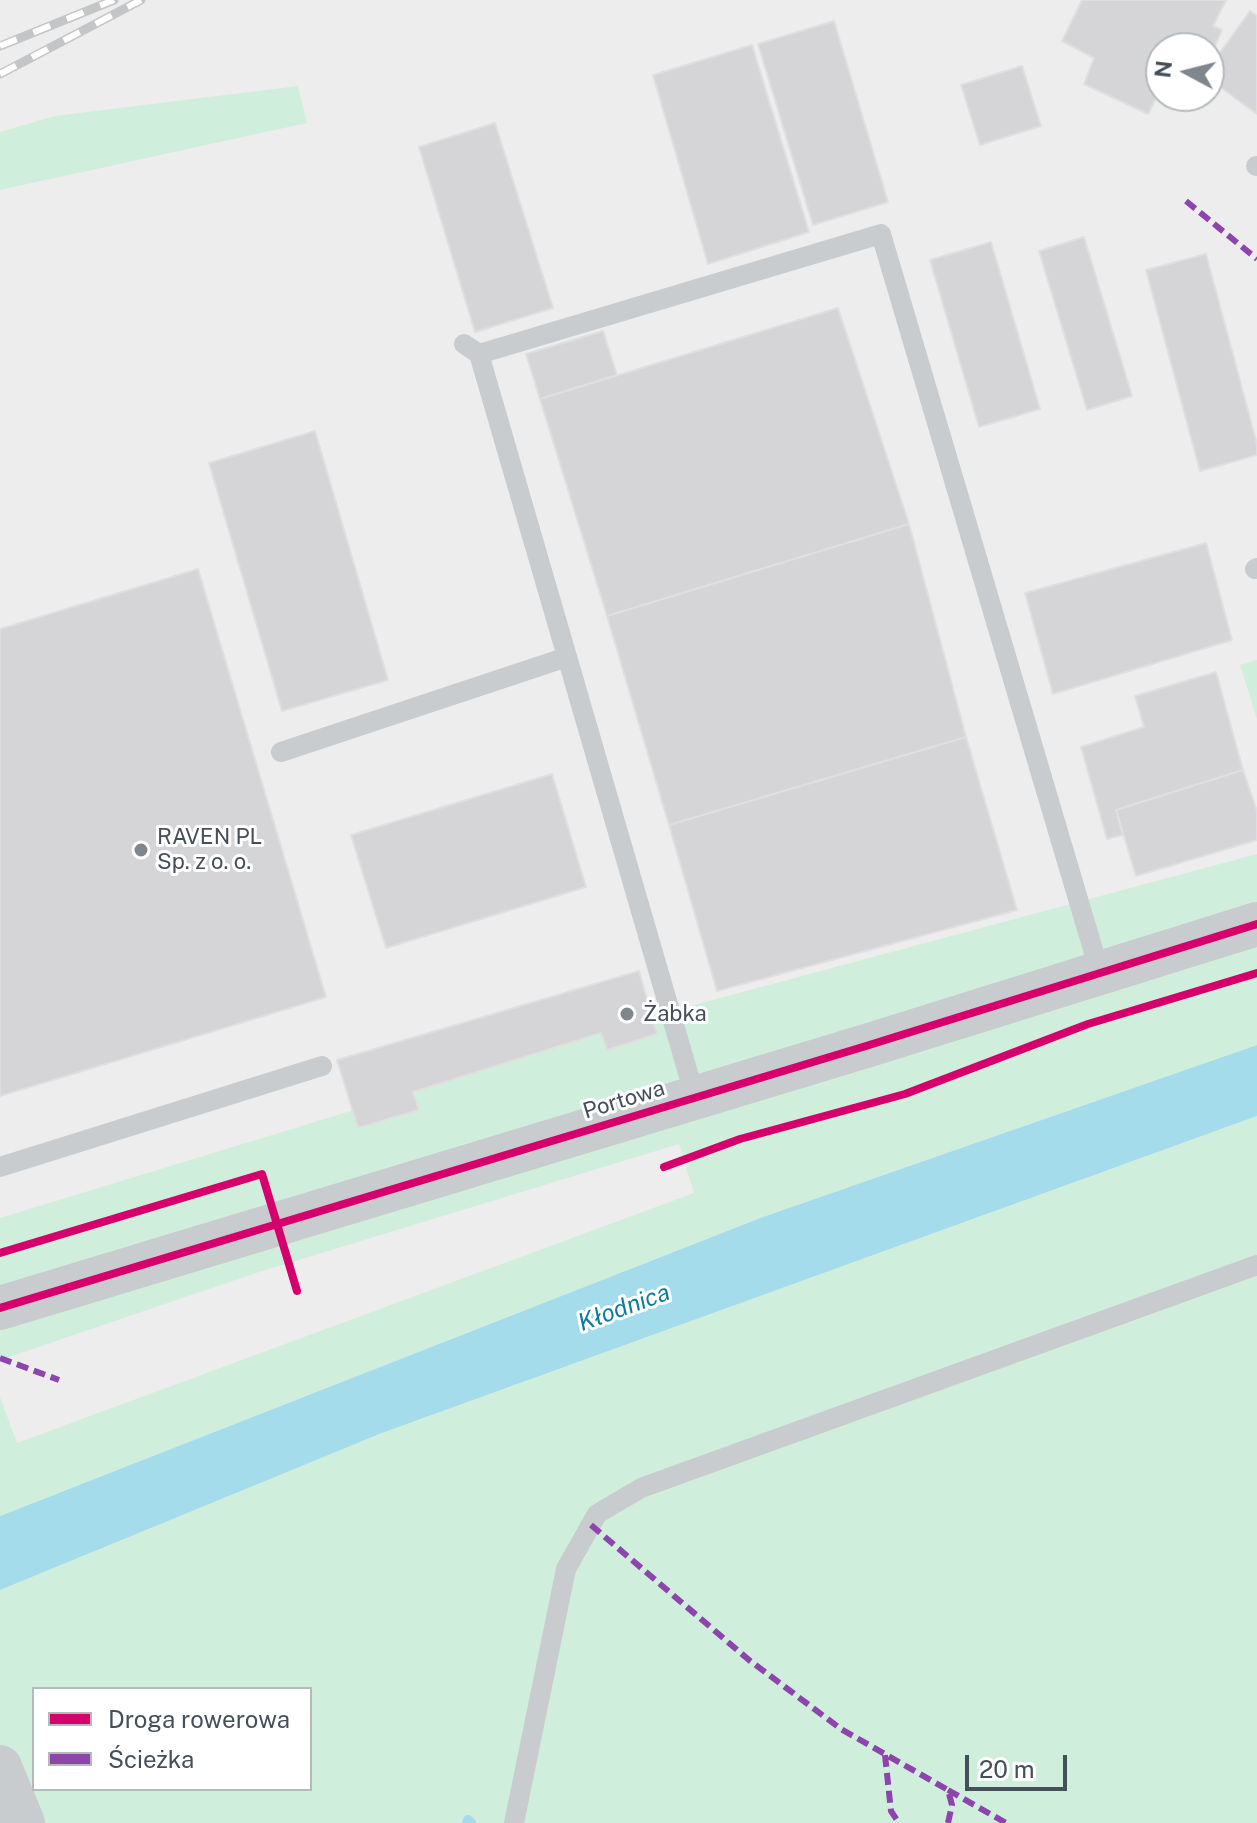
<!DOCTYPE html>
<html>
<head>
<meta charset="utf-8">
<style>
	body { margin:0 }
	#map { position:relative; width:1257px; height:1823px; overflow:hidden; background:#eeeded; font-family:"Public Sans",sans-serif }
	canvas { display:block }
	.legend { position:absolute; left:32px; top:1687px; width:280px; height:104px; box-sizing:border-box; background:#fff; border:2px solid #b4b9bd; margin:0; padding:10px 14px; list-style:none; font-size:24px; color:#444f5a }
	.legend li { display:flex; align-items:center; gap:16px; height:40px }
	.legend b { width:40px; border:2px solid #b4b9bd }
	.north { position:absolute; left:1145px; top:32px; width:80px; height:80px; box-sizing:border-box; background:#fff; border:2px solid #b4b9bd; border-radius:50%; rotate:277deg; font-size:22px; font-weight:700; line-height:32px; text-align:center; color:#444f5a }
	.north::after { content:''; display:block; margin:auto; width:28px; height:36px; background:#80868d; clip-path:polygon(50% 0,100% 100%,50% 72%,0 100%) }
	.scale { position:absolute; left:965px; top:1755px; width:102px; height:36px; box-sizing:border-box; border:4px solid #444f5a; border-top:0; padding-left:10px; font-size:24px; line-height:28px; white-space:nowrap; color:#444f5a; -webkit-text-stroke:6px #fff; paint-order:stroke }
</style>
</head>
<body>
<div id="map">
<canvas width="1257" height="1823"></canvas>
<ul class="legend">
<li><b style="height:10px;background:#d6006c"></b>Droga rowerowa</li>
<li><b style="height:10px;background:#8e44ad"></b>Ścieżka</li>
</ul>
<div class="north">N</div>
<div class="scale">20 m</div>
</div>
<script>
const ctx = document.querySelector('canvas').getContext('2d');
ctx.lineJoin = 'round';
function paint(path, color) {
  ctx.fillStyle = color;
  ctx.fill(path, 'evenodd');
}
function strokePath(path, color, width, dash) {
  ctx.strokeStyle = color;
  ctx.lineWidth = width;
  ctx.lineCap = dash ? 'butt' : 'round';
  ctx.setLineDash(dash || []);
  ctx.stroke(path);
}
function write(font, color, halo, rows, align = 'center') {
  ctx.font = font + ' "Public Sans",sans-serif';
  ctx.lineWidth = 6;
  ctx.setLineDash([]);
  ctx.textBaseline = 'middle';
  ctx.strokeStyle = halo;
  ctx.fillStyle = color;
  for (const [text, x, y, turn = 0] of rows) {
    ctx.save();
    ctx.translate(x, y);
    ctx.rotate((+turn || 0) * Math.PI / 180);
    ctx.textAlign = isNaN(turn) ? turn : align;
    if (halo) ctx.strokeText(text, 0, 0);
    ctx.fillText(text, 0, 0);
    ctx.restore();
  }
}
paint(new Path2D(`
	M298 86 307 123 0 190V132L55 116Z
	M1257 660V719L1240 665Z
	M1257 854V1045L763 1217 0 1516V1397L17 1443 694 1193 679 1144 256 1273 0 1360V1218L354 1110 359 1127 418 1111 413 1092 601 1033 607 1050 657 1034 653 1016Z
	M1257 1116V1823H0V1590L382 1433ZM34 1689H310V1789H34Z`), '#d0eedc');
paint(new Path2D(`
	M1257 1045V1116L382 1433 0 1590V1516L763 1217Z`), '#a4dcec');
strokePath(new Path2D(`
	M467 1823 468 1820 471 1823`), '#a4dcec', 10);
const building = new Path2D(`
	M1082 0H1226L1213 26 1222 30 1209 59V48H1161V88L1148 114 1084 84 1094 58 1062 41Z
	M1250 11 1257 16V114L1209 79V68Z
	M834 21 888 202 813 225 758 44Z
	M752 45 809 232 708 264 653 75Z
	M1022 66 1041 126 980 145 961 85Z
	M495 123 553 308 475 332 419 147Z
	M1084 237 1132 396 1087 410 1039 251Z
	M991 242 1040 409 979 427 930 260Z
	M1206 254 1257 444V455L1200 471 1146 270Z
	M838 308 909 524 607 616 540 399Z
	M603 331 617 375 540 399 526 354Z
	M315 431 388 680 282 711 209 463Z
	M909 524 966 737 669 825 607 616Z
	M1206 543 1232 640 1053 694 1025 593Z
	M198 569 326 997 0 1096V629Z
	M1216 672 1243 770 1116 810 1123 835 1107 839 1081 747 1144 727 1135 696Z
	M966 737 1017 910 717 991 669 825Z
	M1243 770 1257 811V840L1136 876 1116 810Z
	M552 774 586 887 386 948 351 835Z
	M639 971 657 1034 607 1050 601 1033 413 1092 419 1110 358 1128 337 1060Z`);
paint(building, '#d5d5d7');
strokePath(building, '#dfdfe0', 2);
strokePath(new Path2D(`
	M1256 166H1257
	M464 344 479 354 695 1097
	M479 354 881 234 1100 973
	M1255 569 1257 568
	M281 752 567 657
	M0 1167 322 1066
	M514 1823 566 1569 597 1514 641 1488 1257 1265`), '#c9ccce', 20);
strokePath(new Path2D(`
	M0 1308 866 1046 1257 924
	M0 1767 23 1823`), '#c9ccce', 44);
const rail = new Path2D(`
	M0 46 114 0
	M0 74 141 0`);
strokePath(rail, '#c3c5c7', 9);
strokePath(rail, '#fff', 6, [18]);
strokePath(new Path2D(`
	M1186 201 1257 259
	M0 1358 59 1380
	M591 1525 749 1660 841 1729 948 1790 952 1805 948 1823
	M885 1755 891 1811 899 1823
	M948 1790 1006 1823`), '#8e44ad', 6, [12, 6]);
strokePath(new Path2D(`
	M664 1167 740 1139 905 1094 1088 1024 1257 973
	M0 1253 262 1174 297 1291
	M0 1308 866 1046 1257 924`), '#d6006c', 8);
for (const [x, y, r, color] of [
	[141,850,8,"#80868d"],
	[627,1014,8,"#80868d"]
]) {
  const dot = new Path2D();
  dot.arc(x, y, r, 0, 2 * Math.PI);
  ctx.fillStyle = color;
  ctx.fill(dot);
  strokePath(dot, '#fff', 3);
}
write('22px', '#444f5a', '#fff', [
	["RAVEN PL",157,837],
	["Sp. z o. o.",157,862],
	["Żabka",643,1014]
], 'left');
write('22px', '#444f5a', '#fff', [
	["Portowa",624,1100,-17]
]);
write('italic 24px', '#0a7da0', '#fff', [
	["Kłodnica",624,1308,-20]
]);
</script>
</body>
</html>
